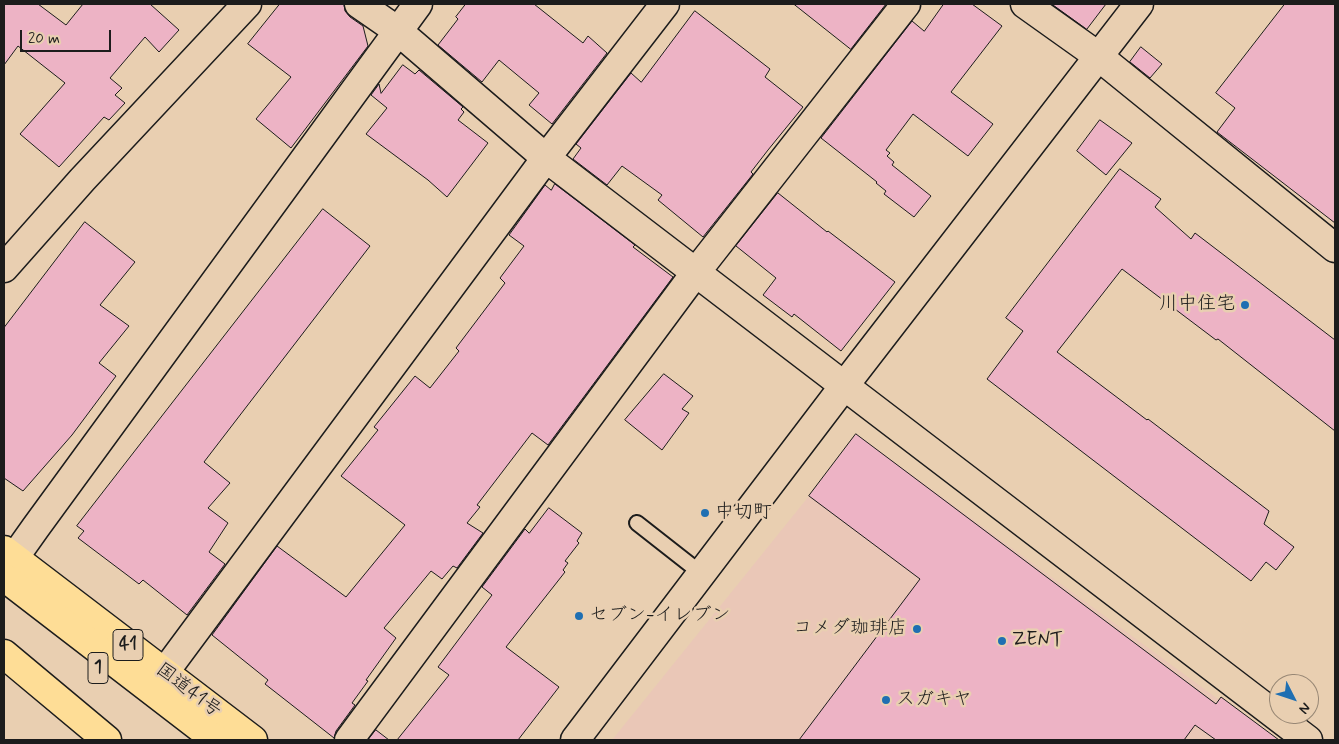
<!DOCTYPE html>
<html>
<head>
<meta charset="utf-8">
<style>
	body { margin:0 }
	#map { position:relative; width:1339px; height:744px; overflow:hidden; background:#e9cfb1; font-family:Mynerve,sans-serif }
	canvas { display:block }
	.frame { position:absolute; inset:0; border:5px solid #1c1c1c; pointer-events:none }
	.north { position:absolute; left:1269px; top:674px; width:50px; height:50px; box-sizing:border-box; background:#e9cfb1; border:1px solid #978775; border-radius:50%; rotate:131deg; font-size:14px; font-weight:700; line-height:20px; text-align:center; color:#1c1c1c }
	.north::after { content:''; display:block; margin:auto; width:18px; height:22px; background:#1f6fb2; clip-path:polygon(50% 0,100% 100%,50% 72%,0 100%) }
	.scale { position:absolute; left:20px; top:30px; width:91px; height:22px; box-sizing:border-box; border:2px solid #1c1c1c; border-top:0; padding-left:6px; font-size:15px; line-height:18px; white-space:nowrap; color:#1c1c1c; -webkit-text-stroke:4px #e9cfb1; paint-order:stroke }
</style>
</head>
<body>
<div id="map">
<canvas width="1339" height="744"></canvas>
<div class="frame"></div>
<div class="north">N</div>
<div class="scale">20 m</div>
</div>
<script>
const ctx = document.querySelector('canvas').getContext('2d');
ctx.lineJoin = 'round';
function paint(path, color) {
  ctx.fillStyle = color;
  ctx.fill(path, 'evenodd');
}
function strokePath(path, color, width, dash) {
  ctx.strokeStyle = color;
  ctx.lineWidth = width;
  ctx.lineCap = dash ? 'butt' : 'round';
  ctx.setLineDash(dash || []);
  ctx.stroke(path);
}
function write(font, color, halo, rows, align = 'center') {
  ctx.font = font + ' Mynerve,"Klee One",sans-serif';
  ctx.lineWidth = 5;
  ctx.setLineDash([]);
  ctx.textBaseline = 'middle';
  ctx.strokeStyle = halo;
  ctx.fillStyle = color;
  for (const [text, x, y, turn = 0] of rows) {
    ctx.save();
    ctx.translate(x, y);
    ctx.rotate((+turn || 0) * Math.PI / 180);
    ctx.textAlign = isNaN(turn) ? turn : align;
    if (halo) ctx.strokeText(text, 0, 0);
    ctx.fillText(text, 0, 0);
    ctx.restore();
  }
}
paint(new Path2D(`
	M856 434 1274 740H612L809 496Z`), '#eac7b7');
const building = new Path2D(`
	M4 4H38L66 25 83 4H150L179 30 159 52 145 37 110 78 122 88 115 95 125 103 109 120 104 117 59 167 20 134 65 83 18 46 4 65Z
	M280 4H344L345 11 350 17 363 26 368 46 291 148 256 119 291 77 248 44Z
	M466 4H534L583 43 588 36 607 53 552 124 529 105 539 93 499 60 482 82 438 45 458 19 456 17Z
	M794 4H886L851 49Z
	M944 4H972L1002 26 951 92 993 124 968 156 913 114 886 150 890 153 887 156 894 162 892 165 931 196 914 217 884 194 886 191 876 183 877 182 821 138 912 21 924 31Z
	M1052 4H1106L1087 29Z
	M1285 4H1335V223L1217 132 1235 108 1216 93Z
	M695 11 770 69 765 77 803 107 768 150 751 172 753 174 703 237 658 200 662 195 622 166 607 185 573 159 581 148 576 144 631 73 641 82Z
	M1141 47 1162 64 1150 78 1130 62Z
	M403 65 415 74 419 70 463 107 461 109 464 112 458 120 488 143 447 197 428 180 366 134 387 108 371 95 379 84 381 93Z
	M1100 120 1132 143 1106 175 1077 151Z
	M1120 169 1161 199 1155 207 1191 239 1195 233 1335 340V431L1218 339 1216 340 1122 269 1057 352 1147 420 1148 419 1269 511 1264 524 1294 547 1276 570 1266 562 1251 581 987 379 1023 331 1006 318Z
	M555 184 635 245 633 247 673 277 548 445 532 433 477 505 480 507 467 523 483 533 457 568 453 566 442 579 431 571 384 628 396 638 366 680 368 681 352 703 355 705 336 731 334 738 265 684 268 680 212 635 277 546 346 597 405 525 341 476 378 430 374 427 415 376 430 388 459 351 456 348 505 283 500 278 524 246 509 235 545 185 551 190Z
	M778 193 827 232 828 231 895 282 841 351 794 314 792 317 763 295 776 278 736 246Z
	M323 209 370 246 204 462 230 483 208 508 228 523 209 552 225 564 187 615 143 580 139 584 78 538 84 531 77 526Z
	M85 222 135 262 100 305 129 326 99 363 116 376 72 435 23 491 4 478V328Z
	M664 374 693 396 682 409 689 413 662 450 625 420Z
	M856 434 1216 704 1221 697 1279 740H1216L1195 725 1184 740H799L920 579 809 496Z
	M549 508 582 533 577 541 579 543 565 561 568 563 563 570 565 572 506 647 559 687 518 740H397L449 675 438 667 492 595 482 587 525 529 529 533Z
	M376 730 389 740H368Z`);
paint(building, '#edb3c5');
strokePath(building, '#1c1c1c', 1);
const service = new Path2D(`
	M637 523 702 574`);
const minor = new Path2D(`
	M359 4 398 31 546 158 1308 740
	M1025 4 1098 56 1335 248
	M4 268 82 180 247 4
	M14 558 36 527 418 4
	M164 673 546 158 665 4
	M349 740 696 272 906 4`);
const tertiary = new Path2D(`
	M575 740 844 386 1139 4`);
const trunk = new Path2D(`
	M4 550 253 740
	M4 654 107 740`);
const motorway = new Path2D(`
	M4 577 216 740`);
strokePath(service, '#1c1c1c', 18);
strokePath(minor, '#1c1c1c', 31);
strokePath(tertiary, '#1c1c1c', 31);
strokePath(trunk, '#1c1c1c', 31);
strokePath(motorway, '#1c1c1c', 31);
strokePath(service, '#e9cfb1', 14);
strokePath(minor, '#e9cfb1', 28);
strokePath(tertiary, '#e9cfb1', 28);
strokePath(trunk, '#fedd96', 28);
strokePath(motorway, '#fedd96', 28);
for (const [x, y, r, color] of [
	[1245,305,5,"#1f6fb2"],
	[705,513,5,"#1f6fb2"],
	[579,616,5,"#1f6fb2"],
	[917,629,5,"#1f6fb2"],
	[1002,641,5,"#1f6fb2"],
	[886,700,5,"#1f6fb2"]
]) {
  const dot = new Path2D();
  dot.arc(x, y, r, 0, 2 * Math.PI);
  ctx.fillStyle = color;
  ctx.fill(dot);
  strokePath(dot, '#e9cfb1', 2);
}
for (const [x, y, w] of [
	[128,645,30],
	[98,668,20]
]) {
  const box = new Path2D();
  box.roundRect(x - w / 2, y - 15.5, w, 31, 4);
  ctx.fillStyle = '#e9cfb1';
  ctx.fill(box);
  strokePath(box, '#1c1c1c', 1);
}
write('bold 18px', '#1c1c1c', null, [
	["41",128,645],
	["1",98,668]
]);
write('19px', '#1c1c1c', '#e9cfb1', [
	["川中住宅",1235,305,"right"],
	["中切町",715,513],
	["セブン-イレブン",589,616],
	["コメダ珈琲店",907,629,"right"],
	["ZENT",1012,641],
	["スガキヤ",896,700]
], 'left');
write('19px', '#1c1c1c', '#e9cfb1', [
	["国道41号",188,691,37]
]);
</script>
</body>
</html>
